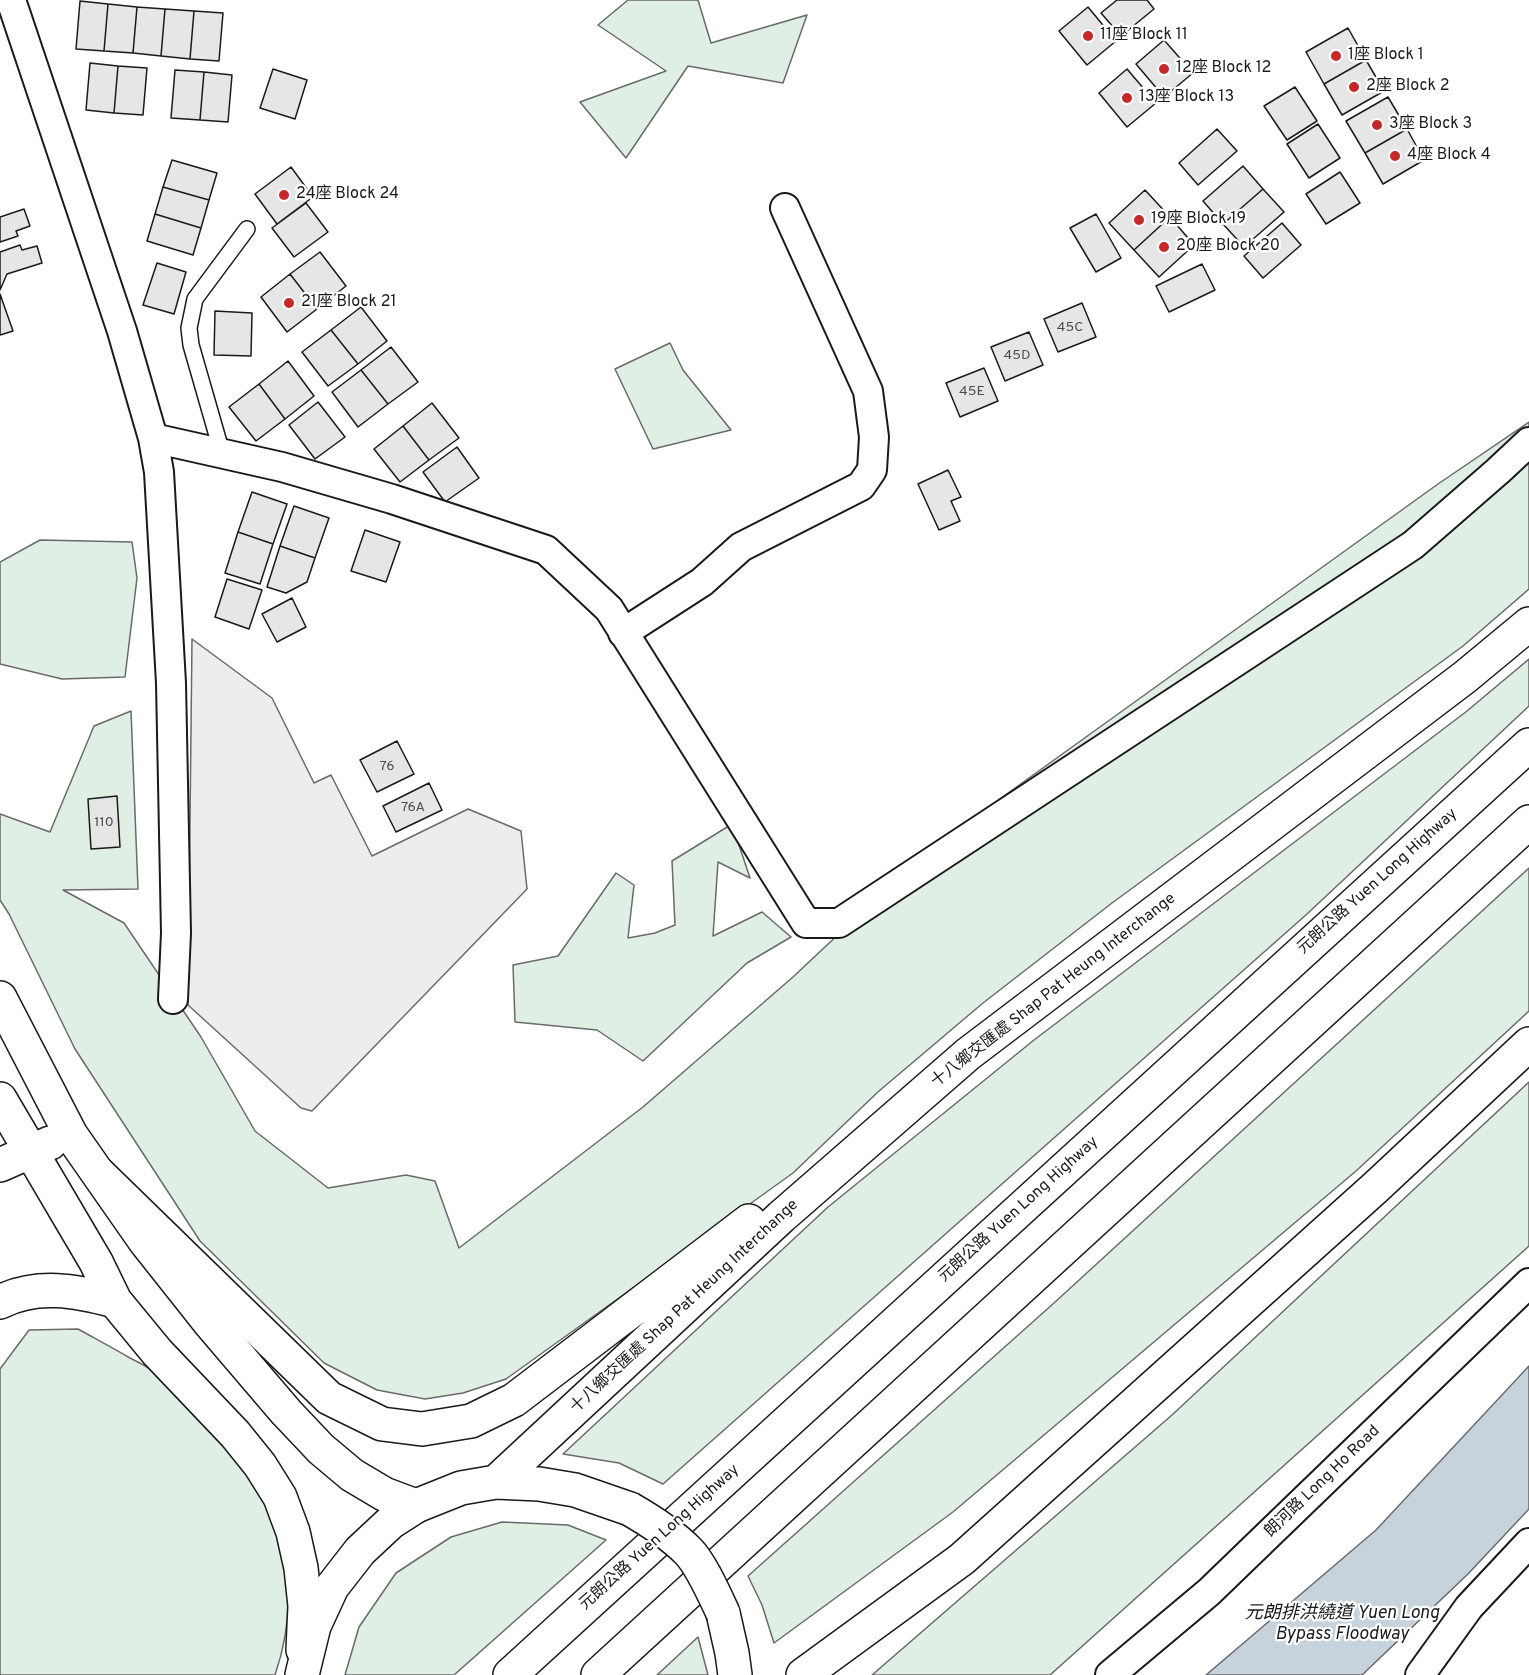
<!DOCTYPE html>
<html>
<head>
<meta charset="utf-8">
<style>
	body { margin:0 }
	canvas { display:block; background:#fff }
</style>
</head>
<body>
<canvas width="1529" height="1675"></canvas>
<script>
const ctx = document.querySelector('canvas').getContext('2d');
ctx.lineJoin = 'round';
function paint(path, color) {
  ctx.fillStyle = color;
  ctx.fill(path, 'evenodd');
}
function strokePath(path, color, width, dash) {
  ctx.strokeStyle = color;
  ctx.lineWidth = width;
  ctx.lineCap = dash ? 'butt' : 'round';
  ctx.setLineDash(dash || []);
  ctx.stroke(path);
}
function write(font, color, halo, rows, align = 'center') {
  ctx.font = font + ' Overpass,"Noto Sans TC",sans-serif';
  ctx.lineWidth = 4.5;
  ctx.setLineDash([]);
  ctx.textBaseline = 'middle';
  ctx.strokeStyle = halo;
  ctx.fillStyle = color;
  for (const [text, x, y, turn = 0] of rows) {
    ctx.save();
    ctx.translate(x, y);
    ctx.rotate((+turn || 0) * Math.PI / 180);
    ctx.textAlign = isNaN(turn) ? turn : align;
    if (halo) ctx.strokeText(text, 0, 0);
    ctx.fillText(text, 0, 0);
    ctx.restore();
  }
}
const green = new Path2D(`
	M628 0H698L711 43 807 15 783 83 688 66 626 158 580 102 666 71 598 25Z
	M670 343 683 370 731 430 653 449 615 369Z
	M1529 422V589L1463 646 1112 903 983 1003 879 1091 793 1173 506 1379 463 1393 425 1399 377 1390 324 1363 200 1241 75 1049 9 914 0 900V814L50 832 94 726 131 711 138 889 63 890 124 923 201 1037 255 1131 328 1188 406 1175 435 1181 459 1248 643 1107 793 977 926 852 1438 484Z
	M40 540 132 542 137 578 125 677 62 679 0 664V562Z
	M1529 659V706L1307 914 663 1484 619 1463 563 1454 828 1207 1034 1040 1467 711Z
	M732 824 750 878 718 862 713 936 762 912 791 937 747 963 643 1061 597 1030 515 1022 513 965 558 956 616 873 634 885 628 938 655 933 675 925 672 861Z
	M1529 868V1011L1356 1171 953 1512 774 1643 762 1605 748 1576 1054 1303Z
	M1529 1082V1246L1050 1675H872L1172 1415Z
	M78 1329C96 1339 113 1348 130 1358 138 1362 147 1366 154 1372 167 1382 178 1395 190 1407 268 1482 312 1566 275 1675H0V1369L29 1330Z
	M502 1522 568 1525 606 1540 454 1675H345L359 1627 396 1573 451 1537Z
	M698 1637 708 1675H657Z`);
paint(green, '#e0efe3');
strokePath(green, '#6a6a6a', 1.5);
const parking = new Path2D(`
	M192 639 272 698 314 783 331 775 372 856 468 809 521 831 527 889 312 1111 301 1108 188 1005Z`);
paint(parking, '#ededed');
strokePath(parking, '#6a6a6a', 1.5);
const water = new Path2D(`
	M1529 1366V1509L1468 1574 1362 1675H1206L1376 1530Z`);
paint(water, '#c6d2dc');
strokePath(water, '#6a6a6a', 1.5);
const building = new Path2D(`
	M1117 0H1147L1154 9 1121 36 1101 13Z
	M80 1 108 4 104 51 76 49Z
	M108 4 137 7 133 53 104 51Z
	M137 7 165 9 161 56 133 53Z
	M1088 7 1116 41 1087 65 1059 31Z
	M165 9 194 11 190 59 161 56Z
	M194 11 223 13 219 61 190 59Z
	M1348 28 1366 60 1324 84 1306 52Z
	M1164 40 1193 73 1164 97 1136 64Z
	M1366 60 1384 91 1342 115 1324 84Z
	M90 63 118 66 114 113 86 110Z
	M118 66 147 68 143 115 114 113Z
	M273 69 307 80 295 119 260 108Z
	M1127 69 1156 103 1127 127 1099 93Z
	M175 70 204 72 200 120 171 118Z
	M204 72 232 75 228 122 200 120Z
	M1295 87 1317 121 1287 140 1264 106Z
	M1388 97 1407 129 1365 153 1346 121Z
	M1318 124 1340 158 1309 178 1287 144Z
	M1217 129 1237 151 1198 185 1179 163Z
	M1407 129 1424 160 1383 184 1365 153Z
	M172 160 217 173 209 200 163 187Z
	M1243 166 1263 189 1223 224 1203 201Z
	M291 167 313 197 277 224 255 194Z
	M1340 172 1360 203 1326 224 1306 194Z
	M163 187 209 200 201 228 155 214Z
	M1263 189 1284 212 1244 247 1223 224Z
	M1145 190 1170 217 1134 250 1109 223Z
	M306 203 328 232 294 257 272 228Z
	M24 209 30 226 16 231 18 236 0 242V217Z
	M155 214 201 228 193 255 147 241Z
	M1096 214 1121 258 1096 272 1070 228Z
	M1170 217 1194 245 1159 277 1134 250Z
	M1282 223 1301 245 1263 278 1244 256Z
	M20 245 22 250 37 246 42 263 7 274 0 290V252Z
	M320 252 346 286 317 309 290 274Z
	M157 263 186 272 174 314 143 305Z
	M1202 264 1215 290 1169 312 1156 286Z
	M290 274 317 309 287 332 261 297Z
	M0 294 13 331 0 335Z
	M1082 303 1096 337 1058 352 1044 319Z
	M361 307 387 341 358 364 331 330Z
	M215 311 252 313 251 356 214 355Z
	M331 330 358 364 328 386 302 352Z
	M1029 332 1043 365 1005 381 991 347Z
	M391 347 418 382 388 404 361 370Z
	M288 361 314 396 285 419 259 384Z
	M984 368 998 401 960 417 946 383Z
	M361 370 388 404 358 427 332 392Z
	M259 384 285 419 256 441 229 407Z
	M318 402 345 437 315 459 289 425Z
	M432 403 459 438 429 460 403 426Z
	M403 426 429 460 400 482 374 449Z
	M457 447 479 478 445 502 423 472Z
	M948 470 961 497 951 501 960 521 939 530 918 484Z
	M252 492 287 504 273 544 238 532Z
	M294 506 329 518 315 558 280 546Z
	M365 530 400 542 386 582 351 571Z
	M238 532 273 544 260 584 225 573Z
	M280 546 315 558 307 582 286 593 267 587Z
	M227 579 262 590 249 629 215 617Z
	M292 598 306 627 277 642 262 614Z
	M397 741 414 774 377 792 360 760Z
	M429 783 442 810 396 832 383 806Z
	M117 796 120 847 91 849 88 799Z`);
paint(building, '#e6e6e6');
strokePath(building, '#1a1a1a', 1.5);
const lane = new Path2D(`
	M222 453 191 345 189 328 195 299 247 229`);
const street = new Path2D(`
	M11 0 122 331 153 438 159 472 171 683 176 933 173 999
	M153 438 282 467 392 499 546 550 609 609 806 923H839L1413 545 1498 471 1529 442
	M623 633 702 582 741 547 861 486 872 470 874 437 868 391 785 208
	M1110 1675 1209 1592 1529 1283
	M1420 1675 1469 1607 1529 1543`);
const secondary = new Path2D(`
	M0 998 71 1135 145 1241 210 1323 286 1412 321 1449 352 1475 384 1494 416 1506
	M0 1099 96 1262 115 1301 157 1352 235 1434 260 1465 280 1497 293 1532 301 1568 305 1606 303 1650
	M0 1165 50 1143
	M0 1302C37 1283 77 1291 115 1301`);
const primary = new Path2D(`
	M98 1173 329 1398 382 1424 422 1429 471 1421 514 1400 749 1221
	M496 1482 781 1217 968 1054 1465 677 1529 624
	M723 1613 732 1653 735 1675
	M302 1675 314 1626 332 1587 360 1551 391 1522 416 1506 461 1488 496 1482 539 1484 575 1490 630 1509
	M803 1675 962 1559 1376 1187 1529 1044`);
const highway = new Path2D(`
	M510 1675 1529 745
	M598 1675 1529 822`);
strokePath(lane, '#1a1a1a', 18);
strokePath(street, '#1a1a1a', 32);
strokePath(secondary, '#1a1a1a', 36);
strokePath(primary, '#1a1a1a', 36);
strokePath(highway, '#1a1a1a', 36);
strokePath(lane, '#fff', 15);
strokePath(street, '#fff', 28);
strokePath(secondary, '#fff', 33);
strokePath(primary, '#fff', 33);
strokePath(highway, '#fff', 33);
const primaryBridge = new Path2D(`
	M630 1509C651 1521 671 1534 688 1551 701 1564 715 1596 723 1613`);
strokePath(primaryBridge, '#1a1a1a', 36, []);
strokePath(primaryBridge, '#fff', 33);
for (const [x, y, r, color] of [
	[1088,36,6,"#c62828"],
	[1336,56,6,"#c62828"],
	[1164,69,6,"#c62828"],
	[1354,87,6,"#c62828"],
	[1127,98,6,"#c62828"],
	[1377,125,6,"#c62828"],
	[1395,156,6,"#c62828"],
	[284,195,6,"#c62828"],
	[1139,220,6,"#c62828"],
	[1164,247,6,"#c62828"],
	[289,303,6,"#c62828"]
]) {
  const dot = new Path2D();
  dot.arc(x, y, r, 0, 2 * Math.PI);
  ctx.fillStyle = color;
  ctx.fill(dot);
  strokePath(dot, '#fff', 2);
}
write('14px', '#4d4d4d', null, [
	["45C",1070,328],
	["45D",1017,356],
	["45E",972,392],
	["76",387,767],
	["76A",413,808],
	["110",104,823]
]);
write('16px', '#1a1a1a', '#fff', [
	["11座 Block 11",1100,36],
	["1座 Block 1",1348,56],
	["12座 Block 12",1176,69],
	["2座 Block 2",1366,87],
	["13座 Block 13",1139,98],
	["3座 Block 3",1389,125],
	["4座 Block 4",1407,156],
	["24座 Block 24",296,195],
	["19座 Block 19",1151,220],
	["20座 Block 20",1176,247],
	["21座 Block 21",301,303]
], 'left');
write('16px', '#1a1a1a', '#fff', [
	["元朗公路 Yuen Long Highway",1378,882,-42],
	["十八鄉交匯處 Shap Pat Heung Interchange",1054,991,-38],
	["元朗公路 Yuen Long Highway",1019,1210,-42],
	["十八鄉交匯處 Shap Pat Heung Interchange",685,1307,-43],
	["朗河路 Long Ho Road",1323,1482,-44],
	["元朗公路 Yuen Long Highway",660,1538,-42]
]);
write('italic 18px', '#1a1a1a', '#fff', [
	["元朗排洪繞道 Yuen Long",1342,1614],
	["Bypass Floodway",1342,1635]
]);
</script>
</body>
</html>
